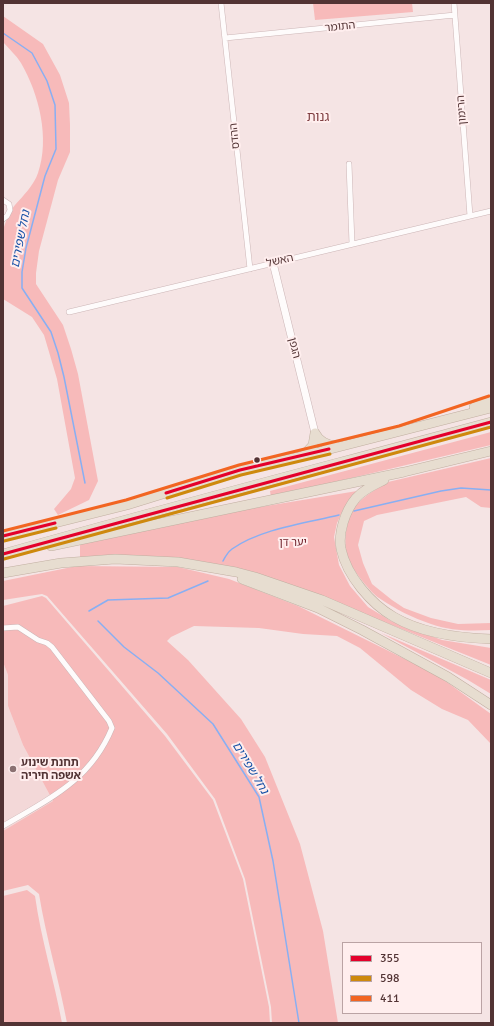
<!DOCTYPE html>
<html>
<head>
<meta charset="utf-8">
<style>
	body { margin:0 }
	#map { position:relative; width:494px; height:1026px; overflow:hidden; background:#f5e4e4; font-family:Signika,sans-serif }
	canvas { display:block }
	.frame { position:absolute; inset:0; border:4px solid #523334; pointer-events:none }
	.legend { position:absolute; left:342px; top:942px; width:140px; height:72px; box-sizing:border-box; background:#fee; border:1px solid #baa3a4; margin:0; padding:5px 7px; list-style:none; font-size:12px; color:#523334 }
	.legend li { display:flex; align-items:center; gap:8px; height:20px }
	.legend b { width:20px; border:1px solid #baa3a4 }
</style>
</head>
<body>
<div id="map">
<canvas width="494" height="1026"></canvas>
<div class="frame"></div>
<ul class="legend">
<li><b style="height:5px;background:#e4002b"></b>355</li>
<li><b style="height:5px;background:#ce890d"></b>598</li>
<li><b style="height:5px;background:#f26522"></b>411</li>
</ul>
</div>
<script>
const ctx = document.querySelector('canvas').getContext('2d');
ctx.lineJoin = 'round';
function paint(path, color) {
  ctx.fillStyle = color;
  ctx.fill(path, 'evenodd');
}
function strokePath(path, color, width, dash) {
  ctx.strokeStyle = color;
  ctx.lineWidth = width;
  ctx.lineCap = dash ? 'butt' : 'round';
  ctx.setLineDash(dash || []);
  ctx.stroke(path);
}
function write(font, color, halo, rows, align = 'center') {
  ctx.font = font + ' Signika,"Noto Sans Hebrew",sans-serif';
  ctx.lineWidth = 4;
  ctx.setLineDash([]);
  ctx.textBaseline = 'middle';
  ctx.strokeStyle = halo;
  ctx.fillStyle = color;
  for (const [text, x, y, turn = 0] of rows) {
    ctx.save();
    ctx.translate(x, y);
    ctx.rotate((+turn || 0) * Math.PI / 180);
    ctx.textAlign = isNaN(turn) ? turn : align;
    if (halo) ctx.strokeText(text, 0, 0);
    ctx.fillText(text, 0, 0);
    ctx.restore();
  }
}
paint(new Path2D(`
	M3 662 8 675V706L23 745 53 801 3 831Z`), '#f3d8d8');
paint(new Path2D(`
	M313 3H412L413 12 315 20Z
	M3 16 43 44 60 75 69 103 70 125V152L58 180 39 251 36 273V284L63 325 71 349 78 374 98 481 89 500 58 515 54 509 71 489 75 478 57 379 44 335 32 317 3 299V230C6 221 9 212 15 205 23 196 34 185 38 173 50 138 39 94 21 63 16 55 9 49 3 42Z
	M491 432V445L271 497 270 491Z
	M491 458V508L481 507 466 497 377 515 364 521 358 545 363 563 372 584 392 600 404 608 431 618 458 624 491 623V630C470 631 451 631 431 624 413 618 395 609 379 598 370 592 351 568 348 558 343 543 346 520 354 508 362 497 376 489 388 482Z
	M357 491 344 508 337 523 334 537 339 565 350 586 368 607 391 621 442 640 491 648V665L347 607 250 573 80 558V543L230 512Z
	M77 566 178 567 229 579 298 606 437 675 491 714V744L468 720 442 709 411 690 360 648 337 636 303 634 259 628 194 626 171 637 167 641 188 660 241 719 265 757 300 844 323 931 338 1023H272L271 1007 245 879 215 799 167 734 47 596 42 594 3 600V581Z
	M42 596 46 598 165 736 213 800 243 879 269 1007 270 1023H67C59 980 46 937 39 894L28 885 3 891V831L53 801 23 745 8 706V675L3 662V606Z
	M381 633 491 680V694L468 680Z
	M27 890 35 896C41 939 54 980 62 1023H3V896Z`), '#f7baba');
strokePath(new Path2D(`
	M3 33 32 53 47 81 55 105 56 149 45 176 26 248 22 272V288L51 332 58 353 64 377 85 483
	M354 511 441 491 461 488 491 490
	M223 561C225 557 228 552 232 549 260 529 306 523 339 515
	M89 611 108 600 168 598 208 581
	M98 621 124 647 158 673 213 724 259 797 273 861 299 1023`), '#88aff3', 1.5);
const street = new Path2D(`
	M221 3 250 269
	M454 3 470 216
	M225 38 455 15
	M349 164 352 244
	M3 200 9 204 10 210 7 216 3 219
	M69 312 491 211
	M3 628 18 627 38 640 47 643 52 647 109 721 112 728C90 781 49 799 3 826`);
const secondary = new Path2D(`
	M273 263 315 433`);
const highway = new Path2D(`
	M474 407 491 401
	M315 433C319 441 327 445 336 446
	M303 456 313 445 315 433
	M384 480C374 485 364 489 356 498 345 511 338 533 341 549 347 576 371 604 394 617 423 634 459 638 491 639
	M3 536 127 505 240 470 303 456 491 408
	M51 546 404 472 491 451
	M3 554C165 508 328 466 491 422
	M3 573 61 563 115 559 178 562 236 572 255 577 322 600 491 673
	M242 579 318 608 362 630 448 677 491 705`);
strokePath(street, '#ccb6b7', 6);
strokePath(secondary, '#ccb6b7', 8);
strokePath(highway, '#c1afa1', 10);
strokePath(street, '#fefbfb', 5);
strokePath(secondary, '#fefbfb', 7);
strokePath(highway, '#e7ddd0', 9);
strokePath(new Path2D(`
	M166 493 240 470 329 449
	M3 536 55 523
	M3 554 491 422`), '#e4002b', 3);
strokePath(new Path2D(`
	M167 498 241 475 330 454
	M4 541 56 528
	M4 559 491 427`), '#ce890d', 3);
strokePath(new Path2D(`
	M3 531 126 500 239 465 399 426 489 396`), '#f26522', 3);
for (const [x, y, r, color] of [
	[257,460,3.5,"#523334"],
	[13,769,4,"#8b7172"]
]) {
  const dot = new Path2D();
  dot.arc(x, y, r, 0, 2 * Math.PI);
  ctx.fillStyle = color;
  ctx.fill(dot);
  strokePath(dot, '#fee', 1.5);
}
write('11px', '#523334', '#fee', [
	["התומר",340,27,-6],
	["הרימון",462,110,-94],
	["ההדס",235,136,-96],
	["האשל",280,261,-13],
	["הגפן",294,348,76]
]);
write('11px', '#6c1b24', '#fee', [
	["יער דן",293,543]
]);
write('bold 11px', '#523334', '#fee', [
	["תחנת שינוע",21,763],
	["אשפה חיריה",21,776]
], 'left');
write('italic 12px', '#1550a6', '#fee', [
	["נחל שפירים",21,239,-79],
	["נחל שפירים",250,768,59]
]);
write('13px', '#7f3e41', '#fee', [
	["גנות",318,118]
]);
</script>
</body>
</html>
